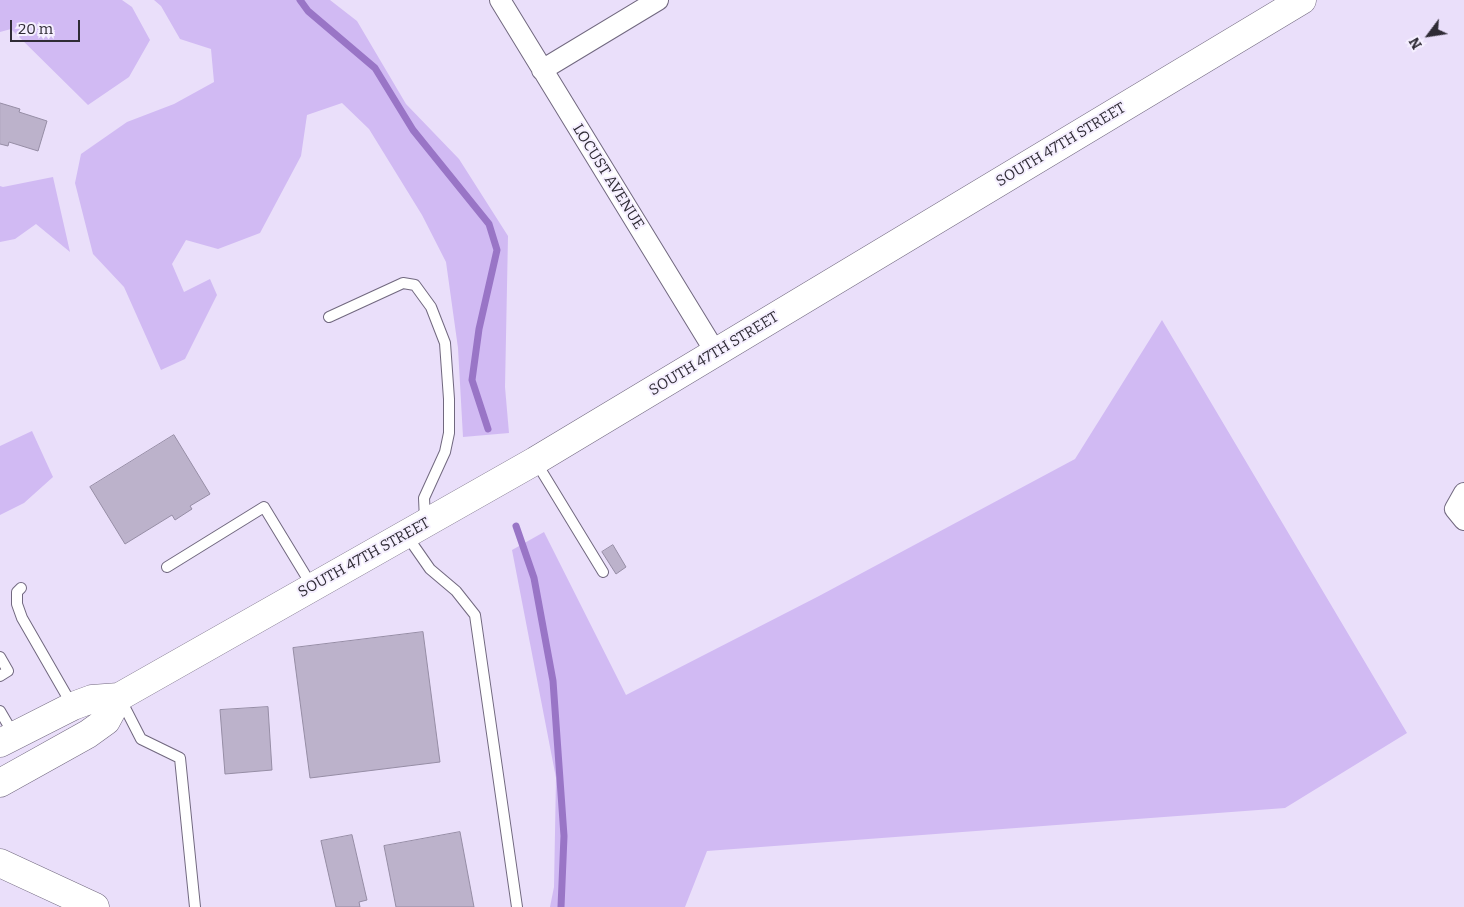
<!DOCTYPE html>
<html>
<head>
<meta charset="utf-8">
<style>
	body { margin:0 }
	#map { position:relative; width:1464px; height:907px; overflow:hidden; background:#eadffa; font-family:Bitter,serif }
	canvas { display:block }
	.north { position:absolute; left:1404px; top:10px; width:50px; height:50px; -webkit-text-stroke:4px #f5efff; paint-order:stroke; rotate:239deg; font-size:14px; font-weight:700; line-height:20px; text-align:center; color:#2f2b35 }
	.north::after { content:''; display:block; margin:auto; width:18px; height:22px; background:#2f2b35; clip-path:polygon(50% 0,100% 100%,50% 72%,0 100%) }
	.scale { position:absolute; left:10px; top:20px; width:70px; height:22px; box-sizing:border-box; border:2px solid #2f2b35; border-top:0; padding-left:6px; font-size:15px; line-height:18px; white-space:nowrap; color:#2f2b35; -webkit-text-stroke:4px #f5efff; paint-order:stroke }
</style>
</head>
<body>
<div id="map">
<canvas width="1464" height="907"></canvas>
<div class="north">N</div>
<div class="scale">20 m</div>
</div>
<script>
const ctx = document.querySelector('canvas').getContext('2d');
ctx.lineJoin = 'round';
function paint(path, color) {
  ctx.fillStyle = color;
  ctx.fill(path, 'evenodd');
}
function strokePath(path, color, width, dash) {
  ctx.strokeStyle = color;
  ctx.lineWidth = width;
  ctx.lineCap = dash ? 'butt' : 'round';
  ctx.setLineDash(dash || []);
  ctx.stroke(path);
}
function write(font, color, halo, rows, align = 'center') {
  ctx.font = font + ' Bitter,serif';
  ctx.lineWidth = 4;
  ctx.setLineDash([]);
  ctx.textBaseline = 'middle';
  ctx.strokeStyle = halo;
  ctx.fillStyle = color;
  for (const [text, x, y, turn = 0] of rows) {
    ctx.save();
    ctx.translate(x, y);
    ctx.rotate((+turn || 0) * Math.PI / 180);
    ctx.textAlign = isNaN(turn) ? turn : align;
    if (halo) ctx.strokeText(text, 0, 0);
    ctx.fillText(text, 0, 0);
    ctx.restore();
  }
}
paint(new Path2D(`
	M0 0H122L132 7 150 40 129 77 88 105 11 29 0 32Z
	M154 0H330L357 21 406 104 459 159 508 236 505 387 509 433 463 437 458 348 446 262 422 215 369 129 342 103 307 115 301 156 260 233 218 249 186 240 172 264 184 292 210 279 217 295 185 359 161 370 124 287 93 254 75 183 81 154 127 122 174 104 214 82 211 49 180 39 161 6Z
	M53 177 70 252 36 224 15 239 0 242V186L3 187Z
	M1162 320 1407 733 1285 808 707 851 685 907H550L554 887 556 778 512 550 544 532 626 695 819 596 1075 459Z
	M32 431 53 477 24 503 0 515V446Z`), '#d1baf3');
strokePath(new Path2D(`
	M300 0 308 11 375 68 413 130 489 224 497 250 479 329 472 380 488 429
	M516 526 534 578 553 681 564 836 561 907`), '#9975c6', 7);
const building = new Path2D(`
	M0 103 20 109 19 112 47 121 38 151 9 142 8 146 0 144Z
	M174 435 210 494 190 506 192 509 175 520 172 515 125 544 90 487Z
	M613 545 626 567 616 574 602 552Z
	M423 632 440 762 310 778 293 648Z
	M268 707 272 770 225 774 220 710Z
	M460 832 474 907H396L384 846Z
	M352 835 367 900 359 902 360 907H336L321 841Z`);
paint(building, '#bcb2cb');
strokePath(building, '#968da5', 1);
const service = new Path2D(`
	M329 317 403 283 415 285 431 307 445 343 449 399V433L445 452 424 498 425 520
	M536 462 603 572
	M407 536 430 569 456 591 475 615 517 907
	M167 567 264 507 312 586
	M21 588 17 592V604L22 618 72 705
	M0 657 8 671 0 676
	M121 700 141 739 180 758 195 907
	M0 711 14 735`);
const minor = new Path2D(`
	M500 0 716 353
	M542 70 658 0
	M1464 493 1455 509 1464 520`);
const secondary = new Path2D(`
	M0 743 73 706 92 699 119 697 535 461 1302 0
	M0 783 88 734 106 721 119 697
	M0 863 95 907`);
strokePath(service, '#71687f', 12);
strokePath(minor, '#71687f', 22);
strokePath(secondary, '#71687f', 29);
strokePath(service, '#fff', 10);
strokePath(minor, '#fff', 20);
strokePath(secondary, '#fff', 28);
write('15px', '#2f2b35', '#f5efff', [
	["SOUTH 47TH STREET",1061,145,-31],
	["LOCUST AVENUE",608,177,58],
	["SOUTH 47TH STREET",714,354,-31],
	["SOUTH 47TH STREET",364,558,-29]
]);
</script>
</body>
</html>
